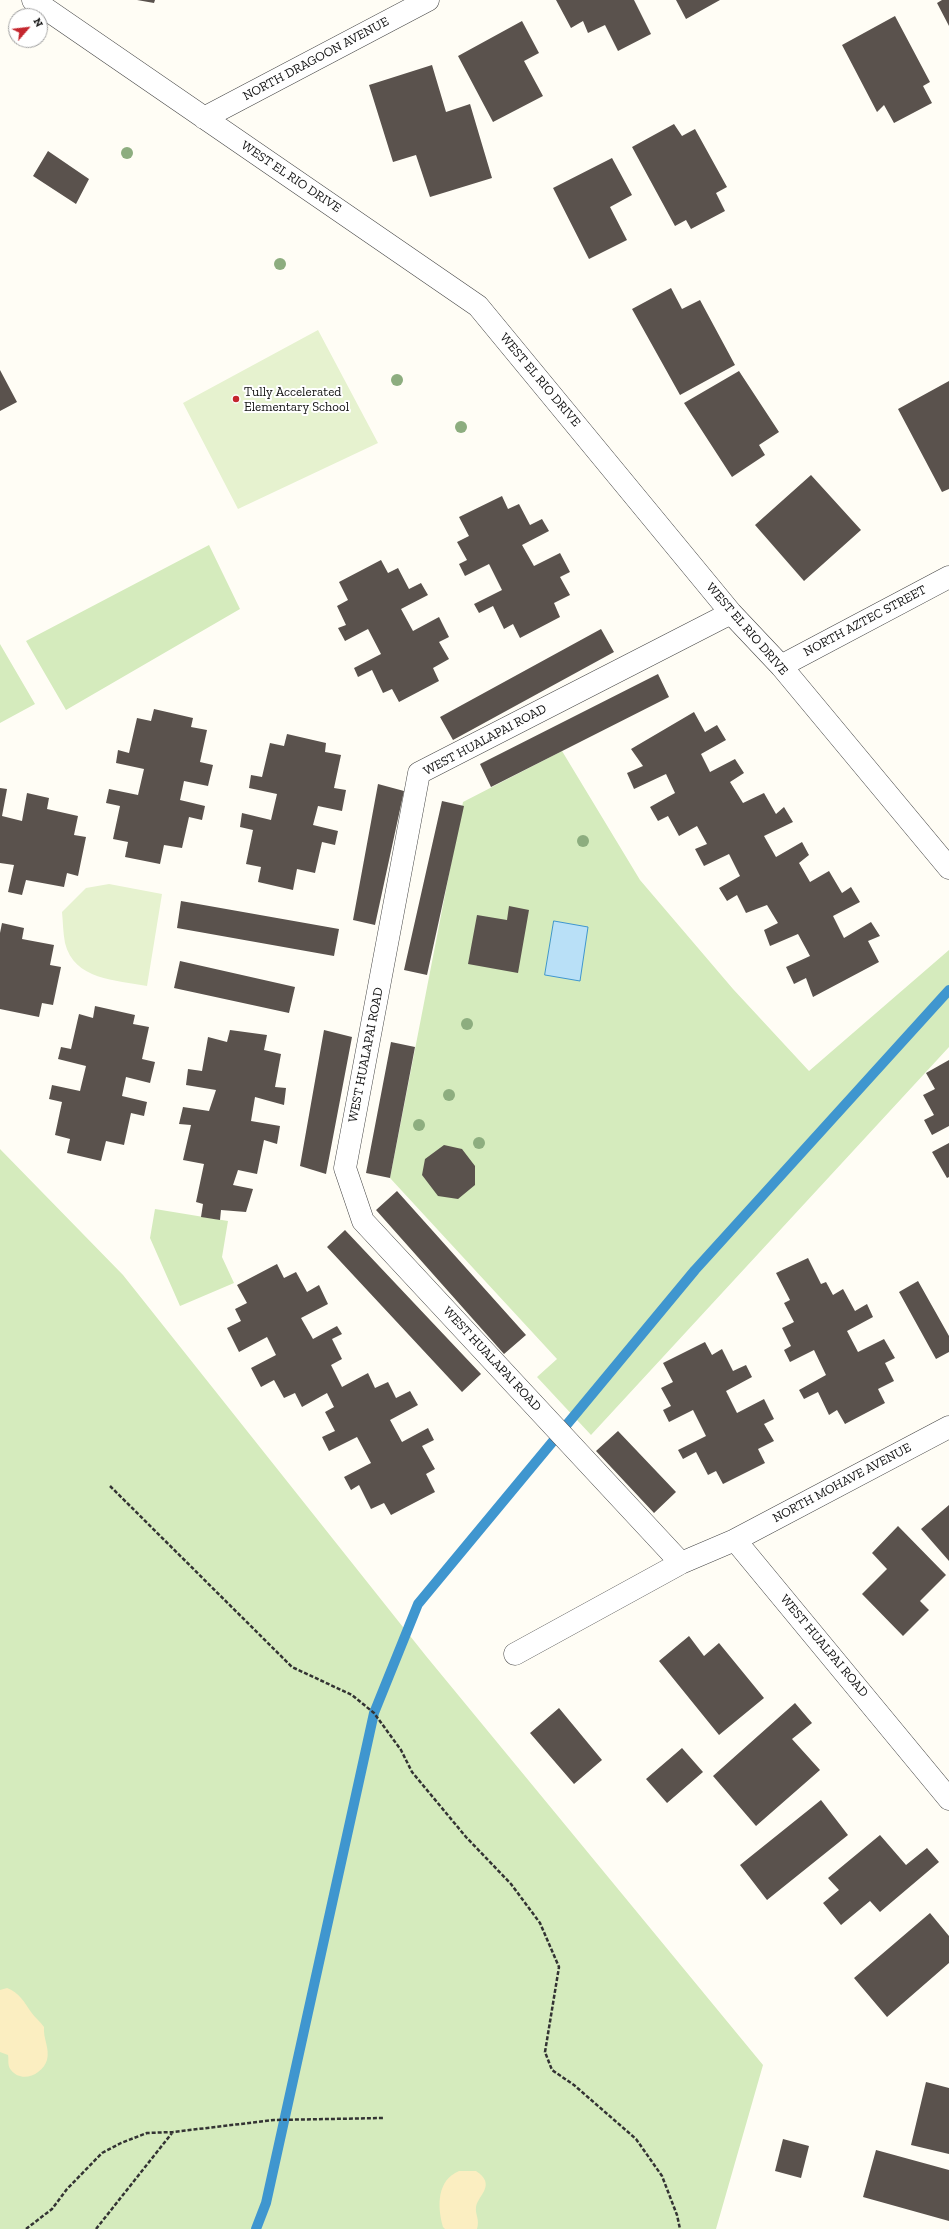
<!DOCTYPE html>
<html>
<head>
<meta charset="utf-8">
<style>
	body { margin:0 }
	#map { position:relative; width:949px; height:2229px; overflow:hidden; background:#fffdf5; font-family:"Zilla Slab",serif }
	canvas { display:block }
	.north { position:absolute; left:8px; top:8px; width:40px; height:40px; box-sizing:border-box; background:#fff; border:1px solid #a0a0a0; border-radius:50%; rotate:62deg; font-size:11px; font-weight:700; line-height:16px; text-align:center; color:#111 }
	.north::after { content:''; display:block; margin:auto; width:14px; height:18px; background:#c4262e; clip-path:polygon(50% 0,100% 100%,50% 72%,0 100%) }
</style>
</head>
<body>
<div id="map">
<canvas width="949" height="2229"></canvas>
<div class="north">N</div>
</div>
<script>
const ctx = document.querySelector('canvas').getContext('2d');
ctx.lineJoin = 'round';
function paint(path, color) {
  ctx.fillStyle = color;
  ctx.fill(path, 'evenodd');
}
function strokePath(path, color, width, dash) {
  ctx.strokeStyle = color;
  ctx.lineWidth = width;
  ctx.lineCap = dash ? 'butt' : 'round';
  ctx.setLineDash(dash || []);
  ctx.stroke(path);
}
function write(font, color, halo, rows, align = 'center') {
  ctx.font = font + ' "Zilla Slab",serif';
  ctx.lineWidth = 4;
  ctx.setLineDash([]);
  ctx.textBaseline = 'middle';
  ctx.strokeStyle = halo;
  ctx.fillStyle = color;
  for (const [text, x, y, turn = 0] of rows) {
    ctx.save();
    ctx.translate(x, y);
    ctx.rotate((+turn || 0) * Math.PI / 180);
    ctx.textAlign = isNaN(turn) ? turn : align;
    if (halo) ctx.strokeText(text, 0, 0);
    ctx.fillText(text, 0, 0);
    ctx.restore();
  }
}
paint(new Path2D(`
	M209 545 240 609 66 710 26 641Z
	M0 644 35 704 0 723Z
	M562 751 640 880 733 989 809 1071 949 950V1047L591 1435 537 1377 557 1359 390 1178 463 802Z
	M0 1149 123 1275 426 1656 763 2065 716 2229H0Z
	M155 1209 228 1221 222 1257 234 1283 180 1306 150 1238Z`), '#d5ebbd');
paint(new Path2D(`
	M7 1988C20 1993 24 2002 31 2012 35 2018 40 2021 44 2027 43 2039 50 2048 47 2060 43 2074 22 2084 11 2070 7 2065 9 2060 8 2055L0 2052V1990Z
	M459 2171H476C497 2185 478 2195 476 2207 475 2215 480 2219 477 2229H445L443 2227C437 2206 437 2180 459 2171Z`), '#fbeec1');
paint(new Path2D(`
	M318 330 378 443 238 509 183 403Z
	M109 884 162 894 147 986C116 980 74 980 65 943 63 933 63 922 62 912L86 888Z`), '#e6f2cf');
const water = new Path2D(`
	M554 921 588 927 580 981 545 975Z`);
paint(water, '#b9e0f7');
strokePath(water, '#3f96cf', 1);
strokePath(new Path2D(`
	M256 2229 266 2203 374 1713 418 1604 695 1270 949 990`), '#3f96cf', 10);
paint(new Path2D(`
	M137 0H155L154 3Z
	M556 0H634L651 34 618 51 605 25 588 33 583 21 571 28Z
	M676 0H720L686 19Z
	M942 0H949V26L937 3Z
	M895 16 930 82 923 86 932 103 894 123 884 105 877 112 842 45Z
	M522 21 539 53 524 61 543 96 493 122 458 56Z
	M432 65 446 112 470 104 492 178 430 197 416 155 393 162 369 85Z
	M674 124 682 136 695 129 727 187 716 193 725 211 691 229 686 220 675 226 632 147Z
	M48 151 89 179 76 204 33 176Z
	M612 158 632 195 610 207 627 240 589 259 553 188Z
	M671 288 682 309 700 300 735 365 680 395 632 309Z
	M0 370 17 402 0 411Z
	M739 371 779 432 759 445 765 455 732 477 684 403Z
	M949 381V489L942 492 898 409Z
	M811 475 861 530 804 581 755 525Z
	M502 496 508 509 519 504 530 525 542 519 549 531 522 545 534 566 560 553 570 572 560 577 570 595 554 603 560 617 520 638 513 624 504 629 493 606 479 613 474 604 502 590 489 564 465 576 459 564 467 560 457 542 469 536 459 517Z
	M381 560 388 573 398 568 409 589 421 583 428 595 401 609 413 631 439 617 449 637 439 642 449 659 433 668 439 681 399 702 392 689 383 693 372 670 358 677 354 668 381 654 368 629 345 641 338 628 346 625 337 606 348 600 339 582Z
	M601 629 614 652 453 740 440 717Z
	M658 674 669 697 491 787 480 764Z
	M154 709 193 718 191 727 207 730 200 762 213 765 208 786 184 781 180 800 205 806 202 820 189 817 182 848 164 845 160 864 125 857 128 842 113 839 120 806 106 803 109 789 138 795 144 769 116 763 118 750 129 753 137 718 151 721Z
	M694 712 705 732 717 725 726 740 701 754 710 772 735 759 744 773 730 782 743 803 764 793 776 814 784 807 793 822 764 836 776 857 802 842 809 855 799 863 810 882 829 871 842 893 851 887 860 902 833 916 844 938 871 922 880 936 868 941 879 962 813 997 806 978 794 984 786 967 810 956 798 934 770 946 764 930 778 923 767 905 746 913 737 895 727 901 719 888 740 876 729 854 704 866 695 849 707 844 697 826 679 836 668 816 658 821 650 807 675 793 666 774 634 789 627 773 643 766 631 749Z
	M287 734 326 743 325 752 341 755 334 788 346 790 342 811 318 806 313 825 338 831 335 845 322 842 315 873 297 869 293 890 258 882 261 867 246 864 253 830 240 827 242 813 271 820 277 794 249 788 251 775 262 777 270 743 284 746Z
	M378 784 404 791 375 925 353 920Z
	M0 788 7 789 2 816 22 821 27 793 49 798 47 809 78 816 74 835 86 837 78 876 67 873 64 887 26 880 22 895 8 892 14 865 0 863Z
	M442 801 464 806 427 975 404 970Z
	M181 901 339 929 334 956 177 928Z
	M509 906 529 910 518 973 468 964 477 915 507 920Z
	M2 923 24 928 22 939 54 945 50 965 61 967 53 1005 42 1003 39 1017 0 1009V933Z
	M180 961 295 987 289 1013 174 988Z
	M95 1006 135 1015 133 1024 149 1027 142 1059 155 1062 150 1083 126 1077 122 1096 147 1102 144 1116 131 1113 124 1145 106 1141 101 1161 67 1153 70 1139 55 1135 62 1102 49 1099 52 1085 80 1091 86 1066 58 1059 61 1047 71 1049 79 1014 93 1018Z
	M230 1030 267 1035 264 1050 281 1054 275 1087 286 1088 284 1105 255 1097 251 1121 280 1126 277 1144 264 1140 257 1174 238 1170 233 1185 253 1189 246 1212 221 1210 220 1220 201 1217 203 1204 196 1202 204 1164 183 1160 191 1125 179 1124 183 1107 209 1111 216 1090 186 1085 188 1069 202 1071 208 1037 227 1042Z
	M324 1030 352 1037 326 1174 300 1166Z
	M391 1042 415 1047 390 1178 366 1173Z
	M949 1060V1126L932 1135 924 1120 934 1115 923 1095 935 1089 926 1073Z
	M949 1143V1177L947 1178 932 1152Z
	M444 1145 462 1149 475 1166V1185L458 1199 438 1196 422 1175 425 1159Z
	M397 1191 526 1335 504 1354 376 1210Z
	M345 1230 481 1374 462 1392 327 1247Z
	M808 1258 821 1284 826 1282 833 1295 843 1289 855 1311 867 1304 873 1317 847 1331 858 1352 884 1339 895 1358 885 1363 894 1381 878 1389 885 1403 845 1424 837 1410 829 1415 818 1392 804 1399 799 1390 826 1375 814 1350 790 1362 784 1350 791 1346 782 1328 794 1322 784 1303 790 1300 776 1273Z
	M277 1264 284 1278 296 1272 307 1292 319 1285 328 1304 301 1318 313 1339 337 1326 342 1334 332 1339 342 1359 331 1365 342 1387 368 1373 375 1388 388 1382 396 1398 410 1391 418 1405 390 1420 402 1442 428 1428 434 1440 422 1446 435 1469 426 1474 435 1492 391 1515 384 1503 371 1509 359 1485 351 1490 344 1477 371 1463 357 1437 329 1451 322 1437 335 1431 325 1412 334 1407 327 1393 302 1407 295 1393 284 1398 274 1380 261 1387 251 1368 276 1355 267 1337 239 1352 227 1328 241 1321 235 1309 247 1303 237 1285Z
	M918 1281 949 1336V1352L936 1359 899 1292Z
	M705 1342 712 1355 722 1349 733 1371 746 1365 752 1377 726 1391 737 1413 764 1399 774 1419 764 1424 774 1441 758 1449 765 1463 723 1484 716 1471 708 1475 696 1452 683 1459 678 1450 706 1436 693 1410 669 1422 663 1410 671 1406 661 1388 673 1382 663 1363Z
	M618 1431 676 1492 654 1513 596 1451Z
	M949 1505V1561L921 1529Z
	M898 1526 946 1575 920 1601 929 1610 903 1636 862 1594 887 1569 872 1553Z
	M689 1636 704 1656 719 1643 764 1698 719 1735 659 1661Z
	M795 1703 812 1723 792 1739 820 1770 756 1826 713 1776Z
	M559 1708 602 1760 574 1784 530 1733Z
	M682 1748 703 1772 667 1803 646 1779Z
	M821 1800 848 1835 767 1900 740 1865Z
	M880 1835 906 1865 927 1848 939 1862 880 1912 870 1901 841 1925 823 1903 839 1890 828 1878Z
	M930 1913 949 1936V1963L887 2017 854 1978Z
	M926 2082 949 2088V2154L911 2145Z
	M783 2139 809 2146 801 2178 775 2171Z
	M876 2150 949 2170V2221L863 2197Z`), '#5a524d');
const minor = new Path2D(`
	M33 0 478 306 731 613 781 666 949 868
	M204 118 428 0
	M781 666 949 577
	M735 1540 949 1427
	M681 1563 363 1221 345 1168 419 773 731 613
	M515 1654 681 1563 735 1540 949 1799`);
strokePath(minor, '#444', 23);
strokePath(new Path2D(`
	M110 1486 292 1667 352 1695 374 1713 401 1750 412 1772 466 1837 511 1884 540 1923 559 1967 545 2052 552 2070 574 2085 636 2139 662 2176 677 2215 680 2229
	M26 2229 52 2209 67 2189 102 2153 121 2143 147 2133 173 2132 274 2120 383 2118
	M96 2229 172 2133`), '#333', 2.5, [4, 2]);
strokePath(minor, '#fff', 22);
ctx.fillStyle = '#8dad7f';
for (const [x, y] of [
	[127,153],
	[280,264],
	[397,380],
	[461,427],
	[583,841],
	[467,1024],
	[449,1095],
	[419,1125],
	[479,1143]
]) {
  ctx.beginPath();
  ctx.arc(x, y, 6, 0, 2 * Math.PI);
  ctx.fill();
}
for (const [x, y, r, color] of [
	[236,399,4,"#c4262e"]
]) {
  const dot = new Path2D();
  dot.arc(x, y, r, 0, 2 * Math.PI);
  ctx.fillStyle = color;
  ctx.fill(dot);
  strokePath(dot, '#fff', 1.5);
}
write('13px', '#111', '#fff', [
	["NORTH DRAGOON AVENUE",316,59,-28],
	["WEST EL RIO DRIVE",291,177,34],
	["WEST EL RIO DRIVE",540,380,50],
	["NORTH AZTEC STREET",865,621,-28],
	["WEST EL RIO DRIVE",747,629,49],
	["WEST HUALAPAI ROAD",485,740,-28],
	["WEST HUALAPAI ROAD",366,1055,-79],
	["WEST HUALAPAI ROAD",492,1359,47],
	["NORTH MOHAVE AVENUE",842,1483,-28],
	["WEST HUALPAI ROAD",824,1646,50]
]);
write('13px', '#111', '#fff', [
	["Tully Accelerated",244,392],
	["Elementary School",244,407]
], 'left');
</script>
</body>
</html>
